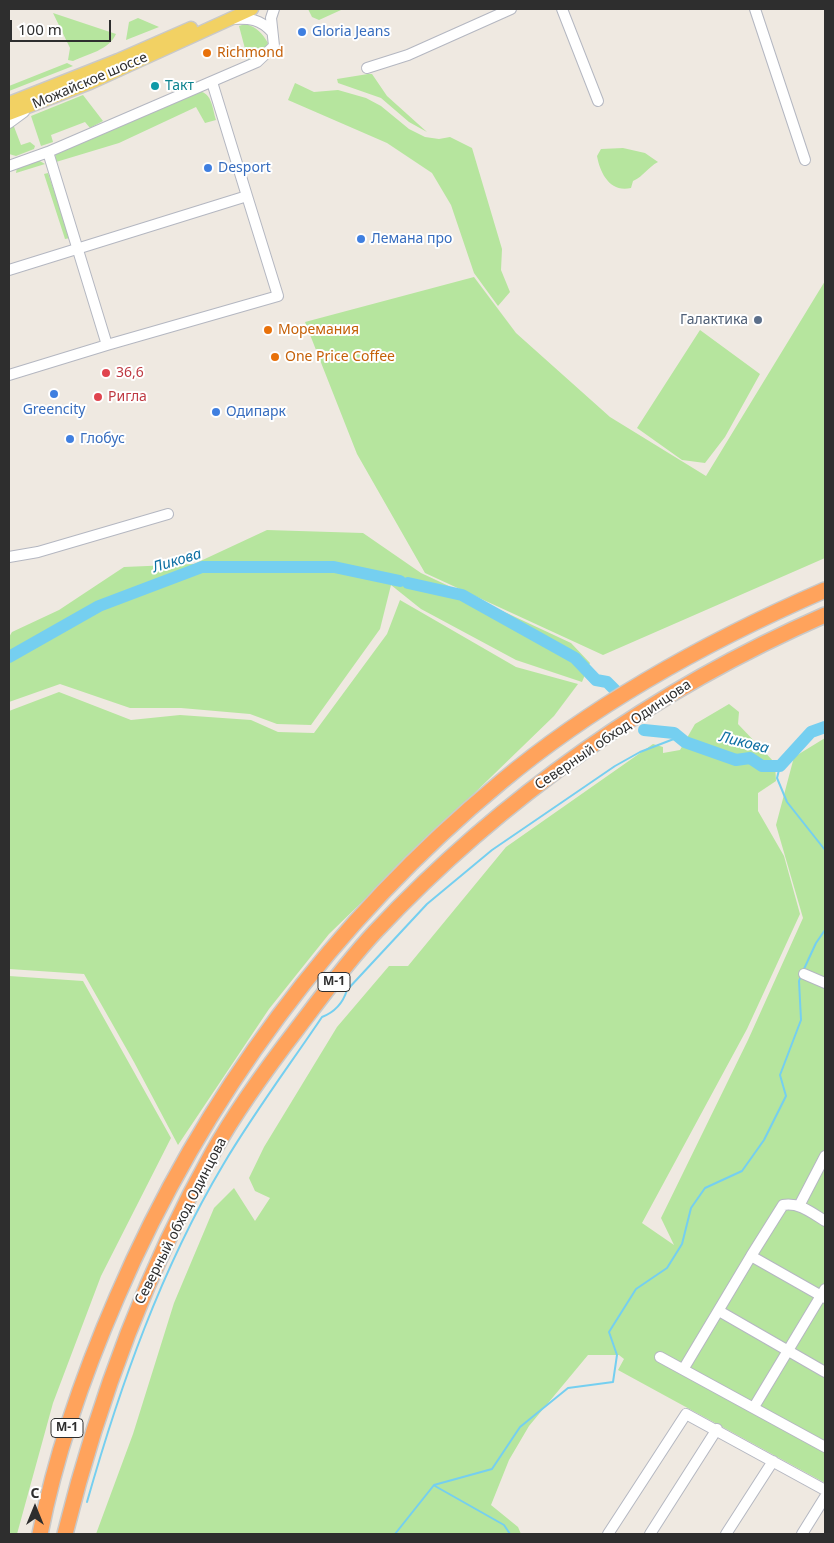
<!DOCTYPE html>
<html>
<head>
<meta charset="utf-8">
<style>
	body { margin:0 }
	#map { position:relative; width:834px; height:1543px; overflow:hidden; background:#efe9e1; font-family:"Noto Sans",sans-serif }
	canvas { display:block }
	.frame { position:absolute; inset:0; border:10px solid #2e2e2e; pointer-events:none }
	.north { position:absolute; left:10px; top:1483px; width:50px; height:50px; -webkit-text-stroke:4px #fff; paint-order:stroke; rotate:0deg; font-size:14px; font-weight:700; line-height:20px; text-align:center; color:#2e2e2e }
	.north::after { content:''; display:block; margin:auto; width:18px; height:22px; background:#2e2e2e; clip-path:polygon(50% 0,100% 100%,50% 72%,0 100%) }
	.scale { position:absolute; left:10px; top:20px; width:101px; height:22px; box-sizing:border-box; border:2px solid #2e2e2e; border-top:0; padding-left:6px; font-size:15px; line-height:18px; white-space:nowrap; color:#2e2e2e; -webkit-text-stroke:4px #fff; paint-order:stroke }
</style>
</head>
<body>
<div id="map">
<canvas width="834" height="1543"></canvas>
<div class="frame"></div>
<div class="north">С</div>
<div class="scale">100 m</div>
</div>
<script>
const ctx = document.querySelector('canvas').getContext('2d');
ctx.lineJoin = 'round';
function paint(path, color) {
  ctx.fillStyle = color;
  ctx.fill(path, 'evenodd');
}
function strokePath(path, color, width, dash) {
  ctx.strokeStyle = color;
  ctx.lineWidth = width;
  ctx.lineCap = dash ? 'butt' : 'round';
  ctx.setLineDash(dash || []);
  ctx.stroke(path);
}
function write(font, color, halo, rows, align = 'center') {
  ctx.font = font + ' "Noto Sans",sans-serif';
  ctx.lineWidth = 4;
  ctx.setLineDash([]);
  ctx.textBaseline = 'middle';
  ctx.strokeStyle = halo;
  ctx.fillStyle = color;
  for (const [text, x, y, turn = 0] of rows) {
    ctx.save();
    ctx.translate(x, y);
    ctx.rotate((+turn || 0) * Math.PI / 180);
    ctx.textAlign = isNaN(turn) ? turn : align;
    if (halo) ctx.strokeText(text, 0, 0);
    ctx.fillText(text, 0, 0);
    ctx.restore();
  }
}
paint(new Path2D(`
	M308 9H340L341 10 319 20 312 17Z
	M53 13 116 34C109 50 88 54 73 61L68 60 70 48Z
	M138 18 159 27 126 40 129 22Z
	M245 24C257 27 262 33 268 43L262 53 248 60 239 26Z
	M67 63 73 66 9 91V86Z
	M368 74H372L387 96 427 132 409 122 381 98 338 83 337 79Z
	M295 83 314 92 338 90 366 98 381 106 409 129 425 137 439 139 450 137 472 148 502 249 501 270 510 292 498 306 474 273 451 205 432 173 387 143 288 100Z
	M196 91C212 91 212 107 216 120L205 123 196 107 119 143 56 162 55 153Z
	M83 95 103 121 90 128 85 122 51 135 53 142 41 146 31 116Z
	M13 124 21 145 30 142 35 146 34 149 16 156 9 154V127Z
	M623 148 645 153 658 162C648 167 644 176 633 181L631 188C610 193 600 173 597 156L601 149Z
	M38 160 45 164 16 173 17 167Z
	M48 173 70 238 65 239 44 174Z
	M474 277 516 333 610 417 706 476 825 281V558L603 655 425 573 357 454 305 322Z
	M700 330 760 374 725 437 705 463 682 460 637 428Z
	M267 530 363 533 421 573 571 643 590 663 582 682 516 660 421 609 391 585 380 629 311 725 277 724 250 714 181 708H130L60 684 9 702V637L12 632 59 610 124 567 194 564Z
	M400 600 516 667 578 684 554 716 329 934 269 1009 178 1145 134 1062 84 974 9 969V711L59 692 131 720 180 715 251 720 278 732 314 733 387 634Z
	M729 704 739 712 738 724 775 763 776 781 758 793V811L784 856 800 914 747 1029 642 1223 674 1245 661 1218 748 1040 803 918 776 825 794 757 825 738V1483L618 1370 624 1359 619 1355H588L529 1426 509 1460 491 1505 518 1527 521 1534H96L133 1434 174 1303 214 1208 234 1188 255 1221 270 1198 255 1191 249 1178 264 1147 337 1027 389 966H408L506 847 653 744 663 747V753L680 750 695 724Z
	M9 976 83 981 171 1138 101 1276 53 1403 17 1534H9Z`), '#b6e59e');
strokePath(new Path2D(`
	M780 766 777 778 787 802 825 850
	M804 969 816 943 825 930
	M435 1486 504 1525 510 1534
	M87 1502C120 1386 161 1269 223 1165 253 1114 289 1066 322 1017 335 1012 343 1003 347 990L427 904 492 850 615 766 640 752 679 737
	M395 1534 434 1485 492 1469 520 1427 568 1388 613 1382 617 1355 609 1332 636 1289 667 1268 682 1244 691 1208 705 1188 742 1171 764 1140 786 1096 780 1075 801 1020 799 981 801 976`), '#75cff0', 2);
strokePath(new Path2D(`
	M408 583 462 595 575 658 596 680 607 682 618 693
	M9 657 99 606 202 567H334L400 581
	M644 730 674 733 685 742 736 760 750 758 762 766H780L811 732 825 727`), '#75cff0', 12);
const minor = new Path2D(`
	M562 9 598 101
	M755 9 805 160
	M232 19C250 18 260 19 272 32
	M367 68 408 55 511 9
	M9 123 24 112
	M9 166 48 152 257 62 274 46 271 18 274 9
	M9 270 247 196 212 82
	M107 345 278 296 247 196
	M9 375 107 345 48 152
	M9 557 38 552 168 514
	M804 974 825 983
	M799 1206 825 1156
	M825 1221C812 1213 799 1202 783 1205L751 1256 825 1298
	M719 1311 825 1372
	M660 1357 825 1447
	M684 1368 751 1256
	M754 1407 825 1289
	M608 1534 686 1414 825 1490
	M650 1534 717 1429
	M726 1534 773 1461
	M802 1534 825 1497`);
const major = new Path2D(`
	M9 103 118 60 191 28
	M9 114 90 83 252 9`);
const highway = new Path2D(`
	M40 1534C56 1452 84 1373 117 1297 203 1097 333 921 501 782 598 701 710 640 825 590
	M65 1534C98 1401 146 1272 213 1152 237 1109 267 1068 297 1029 322 996 347 962 375 932 502 797 656 689 825 615`);
strokePath(minor, '#b4b7c1', 12);
strokePath(major, '#c9c9c9', 15);
strokePath(highway, '#c9c9c9', 18);
strokePath(minor, '#fff', 10);
strokePath(major, '#f2d163', 12);
strokePath(highway, '#ffa35c', 15);
for (const [x, y, r, color] of [
	[302,32,5,"#3f7fe0"],
	[207,53,5,"#e8710a"],
	[155,86,5,"#0f9aa8"],
	[208,168,5,"#3f7fe0"],
	[361,239,5,"#3f7fe0"],
	[758,320,5,"#5c6f8a"],
	[268,330,5,"#e8710a"],
	[275,357,5,"#e8710a"],
	[106,373,5,"#e0444e"],
	[54,394,5,"#3f7fe0"],
	[98,397,5,"#e0444e"],
	[216,412,5,"#3f7fe0"],
	[70,439,5,"#3f7fe0"]
]) {
  const dot = new Path2D();
  dot.arc(x, y, r, 0, 2 * Math.PI);
  ctx.fillStyle = color;
  ctx.fill(dot);
  strokePath(dot, '#fff', 2);
}
for (const [x, y, w] of [
	[334,982,32],
	[67,1428,32]
]) {
  const box = new Path2D();
  box.roundRect(x - w / 2, y - 9.5, w, 19, 4);
  ctx.fillStyle = '#fff';
  ctx.fill(box);
  strokePath(box, '#2e2e2e', 1);
}
write('bold 12px', '#2e2e2e', null, [
	["М-1",334,982],
	["М-1",67,1428]
]);
write('14px', '#366cbe', '#fff', [
	["Gloria Jeans",312,32],
	["Desport",218,168],
	["Лемана про",371,239],
	["Greencity",54,410,"center"],
	["Одипарк",226,412],
	["Глобус",80,439]
], 'left');
write('14px', '#c56008', '#fff', [
	["Richmond",217,53],
	["Моремания",278,330],
	["One Price Coffee",285,357]
], 'left');
write('14px', '#2e2e2e', '#fff', [
	["Можайское шоссе",90,81,-23],
	["Северный обход Одинцова",613,735,-34],
	["Северный обход Одинцова",181,1221,-63]
]);
write('14px', '#0d838f', '#fff', [
	["Такт",165,86]
], 'left');
write('14px', '#4e5e75', '#fff', [
	["Галактика",748,320]
], 'right');
write('14px', '#be3a42', '#fff', [
	["36,6",116,373],
	["Ригла",108,397]
], 'left');
write('italic 15px', '#0d6fa3', '#fff', [
	["Ликова",177,561,-17],
	["Ликова",744,743,14]
]);
</script>
</body>
</html>
